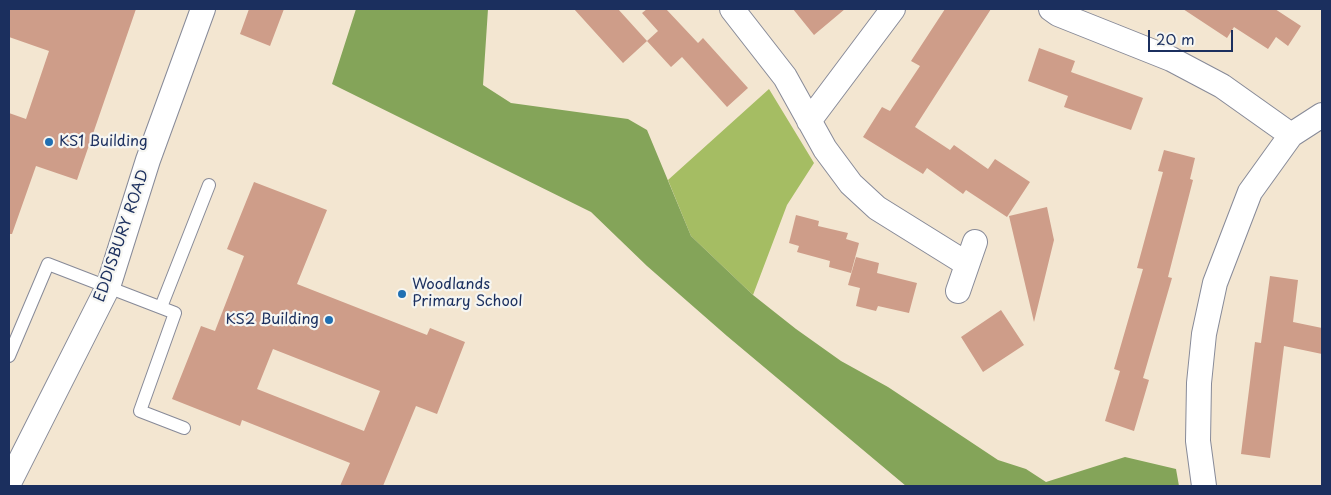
<!DOCTYPE html>
<html>
<head>
<meta charset="utf-8">
<style>
	body { margin:0 }
	#map { position:relative; width:1331px; height:495px; overflow:hidden; background:#f3e6d1; font-family:"Playpen Sans",sans-serif }
	canvas { display:block }
	.frame { position:absolute; inset:0; border:10px solid #1b2f5e; pointer-events:none }
	.scale { position:absolute; left:1148px; top:30px; width:85px; height:22px; box-sizing:border-box; border:2px solid #1b2f5e; border-top:0; padding-left:6px; font-size:15px; line-height:18px; white-space:nowrap; color:#1b2f5e; -webkit-text-stroke:4px #f6f6f2; paint-order:stroke }
</style>
</head>
<body>
<div id="map">
<canvas width="1331" height="495"></canvas>
<div class="frame"></div>
<div class="scale">20 m</div>
</div>
<script>
const ctx = document.querySelector('canvas').getContext('2d');
ctx.lineJoin = 'round';
function paint(path, color) {
  ctx.fillStyle = color;
  ctx.fill(path, 'evenodd');
}
function strokePath(path, color, width, dash) {
  ctx.strokeStyle = color;
  ctx.lineWidth = width;
  ctx.lineCap = dash ? 'butt' : 'round';
  ctx.setLineDash(dash || []);
  ctx.stroke(path);
}
function write(font, color, halo, rows, align = 'center') {
  ctx.font = font + ' "Playpen Sans",sans-serif';
  ctx.lineWidth = 4.5;
  ctx.setLineDash([]);
  ctx.textBaseline = 'middle';
  ctx.strokeStyle = halo;
  ctx.fillStyle = color;
  for (const [text, x, y, turn = 0] of rows) {
    ctx.save();
    ctx.translate(x, y);
    ctx.rotate((+turn || 0) * Math.PI / 180);
    ctx.textAlign = isNaN(turn) ? turn : align;
    if (halo) ctx.strokeText(text, 0, 0);
    ctx.fillText(text, 0, 0);
    ctx.restore();
  }
}
paint(new Path2D(`
	M769 89 814 163 787 205 753 295 691 236 668 180Z`), '#a5bd63');
paint(new Path2D(`
	M356 9H488L483 85 511 103 628 119 647 130 691 236 753 295 796 329 841 361 888 387 998 460 1026 469 1046 482 1125 457 1176 469 1179 486H906L727 336 647 266 591 212 332 84Z`), '#84a459');
paint(new Path2D(`
	M9 9H136L77 180 36 166 12 234H9V113L26 119 49 51 9 37Z
	M249 9H284L270 46 240 34Z
	M574 9H618L647 41 623 63Z
	M647 9H666L698 43 703 38 748 88 727 107 682 57 671 67 647 41 658 31 642 13Z
	M793 9H845L814 35Z
	M945 9H991L915 127 950 150 954 145 988 169 995 159 1030 182 1007 217 966 190 963 194 927 168 923 174 863 137 882 107 890 111 920 66 911 61Z
	M1183 9H1275L1301 26 1288 46 1276 37 1268 49 1234 27 1227 38Z
	M1039 48 1075 61 1071 72 1143 98 1131 130 1064 107 1068 96 1028 81Z
	M1164 150 1195 158 1190 179 1193 180 1168 277 1172 278 1143 378 1149 380 1134 431 1105 421 1120 371 1114 369 1143 269 1137 268 1163 172 1158 171Z
	M254 182 327 210 297 284 427 335 430 328 465 342 437 414 416 406 383 486H340L350 463 242 420 240 426 172 399 201 326 215 331 244 256 227 249ZM273 349 380 391 364 431 257 389Z
	M1047 207 1054 240 1034 322 1009 216Z
	M796 215 819 221 818 226 848 233 846 239 859 243 851 273 829 267 830 261 797 252 799 246 789 243Z
	M856 257 879 263 877 273 917 283 909 313 878 306 876 311 856 306 860 288 848 285Z
	M1270 276 1298 280 1293 322 1322 328V354L1284 346 1270 458 1241 454 1255 342 1261 343Z
	M1001 310 1024 345 983 372 961 337Z`), '#ce9d89');
const lane = new Path2D(`
	M161 307 209 185
	M9 356 48 264 175 313 140 411 184 428`);
const street = new Path2D(`
	M732 9 785 77 825 149 851 184 877 208 967 264
	M1051 9 1058 14 1171 59 1222 86 1291 135
	M809 121 893 9
	M958 291 975 242
	M9 483 108 287 148 160 203 9
	M1204 486 1198 441 1199 383 1204 334 1215 283 1250 192 1291 135 1322 115`);
strokePath(lane, '#878a98', 14);
strokePath(street, '#878a98', 26);
strokePath(lane, '#fff', 12);
strokePath(street, '#fff', 24);
for (const [x, y, r, color] of [
	[49,142,5,"#1f6fb2"],
	[402,294,5,"#1f6fb2"],
	[329,320,5,"#1f6fb2"]
]) {
  const dot = new Path2D();
  dot.arc(x, y, r, 0, 2 * Math.PI);
  ctx.fillStyle = color;
  ctx.fill(dot);
  strokePath(dot, '#f6f6f2', 2);
}
write('15px', '#1b2f5e', '#f6f6f2', [
	["KS1 Building",59,142],
	["Woodlands",412,285],
	["Primary School",412,302],
	["KS2 Building",319,320,"right"]
], 'left');
write('15px', '#1b2f5e', '#f6f6f2', [
	["EDDISBURY ROAD",122,236,-71]
]);
</script>
</body>
</html>
